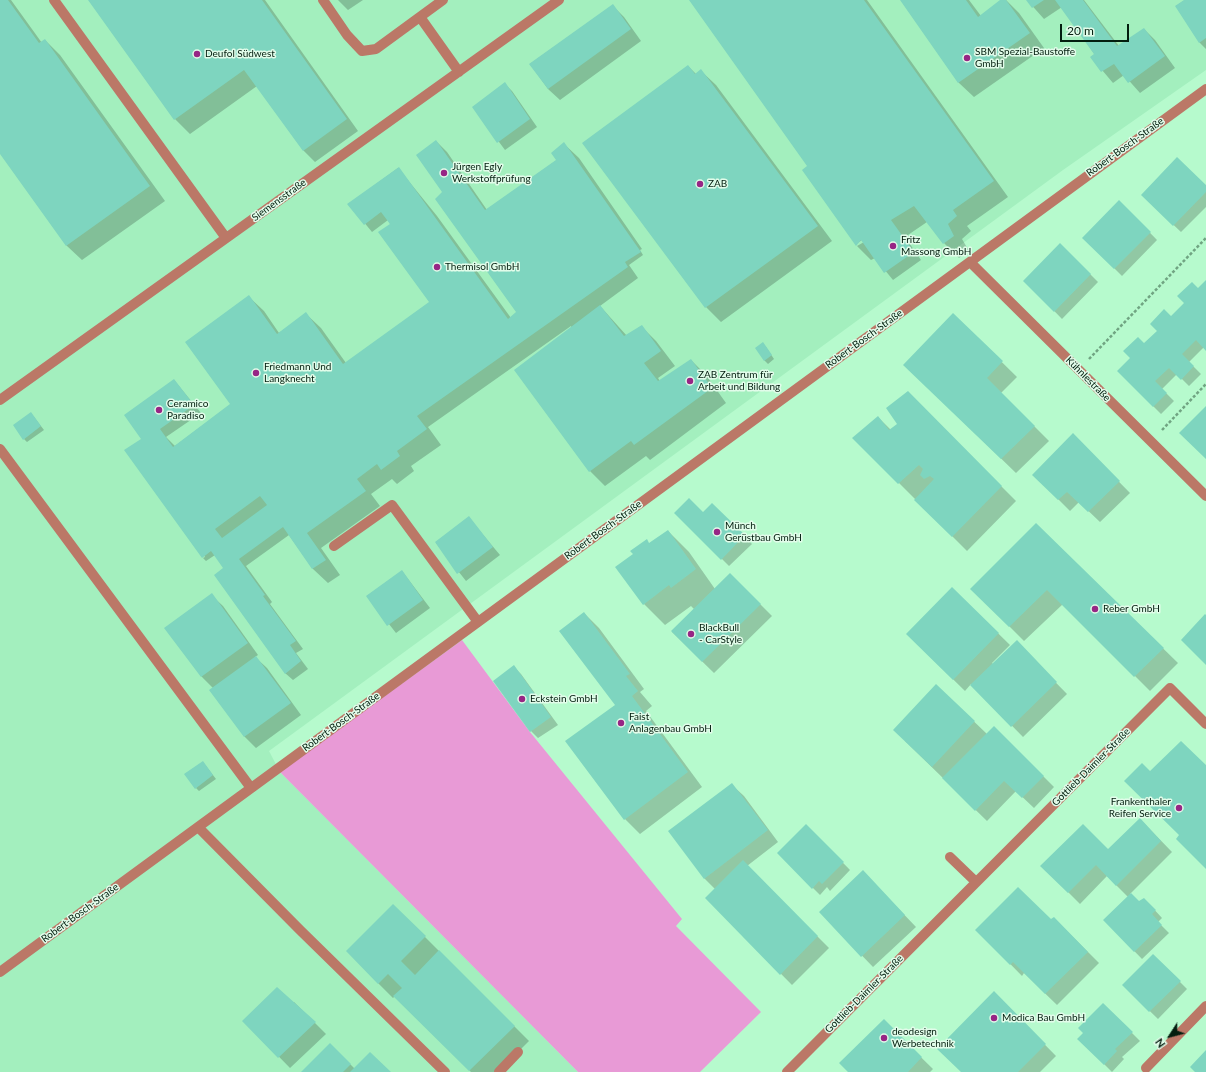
<!DOCTYPE html>
<html>
<head>
<meta charset="utf-8">
<style>
	body { margin:0 }
	#map { position:relative; width:1206px; height:1072px; overflow:hidden; background:#b6facd; font-family:Lato,sans-serif }
	canvas { display:block }
	.north { position:absolute; left:1150px; top:1016px; width:40px; height:40px; -webkit-text-stroke:3px #e2fcea; paint-order:stroke; rotate:234deg; font-size:11px; font-weight:700; line-height:16px; text-align:center; color:#031e0f }
	.north::after { content:''; display:block; margin:auto; width:14px; height:18px; background:#031e0f; clip-path:polygon(50% 0,100% 100%,50% 72%,0 100%) }
	.scale { position:absolute; left:1060px; top:24px; width:69px; height:18px; box-sizing:border-box; border:2px solid #031e0f; border-top:0; padding-left:5px; font-size:12px; line-height:14px; white-space:nowrap; color:#031e0f; -webkit-text-stroke:3px #e2fcea; paint-order:stroke }
</style>
</head>
<body>
<div id="map">
<canvas width="1206" height="1072"></canvas>
<div class="north">N</div>
<div class="scale">20 m</div>
</div>
<script>
const ctx = document.querySelector('canvas').getContext('2d');
ctx.lineJoin = 'round';
function paint(path, color) {
  ctx.fillStyle = color;
  ctx.fill(path, 'evenodd');
}
function strokePath(path, color, width, dash) {
  ctx.strokeStyle = color;
  ctx.lineWidth = width;
  ctx.lineCap = dash ? 'butt' : 'round';
  ctx.setLineDash(dash || []);
  ctx.stroke(path);
}
function write(font, color, halo, rows, align = 'center') {
  ctx.font = font + ' Lato,sans-serif';
  ctx.lineWidth = 3;
  ctx.setLineDash([]);
  ctx.textBaseline = 'middle';
  ctx.strokeStyle = halo;
  ctx.fillStyle = color;
  for (const [text, x, y, turn = 0] of rows) {
    ctx.save();
    ctx.translate(x, y);
    ctx.rotate((+turn || 0) * Math.PI / 180);
    ctx.textAlign = isNaN(turn) ? turn : align;
    if (halo) ctx.strokeText(text, 0, 0);
    ctx.fillText(text, 0, 0);
    ctx.restore();
  }
}
paint(new Path2D(`
	M0 0H1206V70L1063 170 269 751 280 772 578 1072H0Z`), '#a3efbe');
paint(new Path2D(`
	M462 640 530 732 682 919 676 926 761 1012 700 1072H578L280 772Z`), '#e89ad6');
paint(new Path2D(`
	M0 0H11L42 43 45 40 60 55 165 201 82 260 67 246 0 152Z
	M89 0H265L358 131 315 162 303 150 257 86 190 134 175 119Z
	M338 0H363L348 10Z
	M690 0H867L1008 197 967 226 971 231 962 239 969 251 959 258 944 243 927 222 905 237 921 260 893 280 875 258 871 260 857 246 864 242 862 240 856 244 808 166Z
	M901 0H969L981 16 1002 0H1006L1019 13 1044 48 974 97 959 83Z
	M1027 0H1084L1119 46 1144 29 1155 40 1175 68 1140 93 1124 75 1113 83 1091 57 1095 55 1062 7 1044 19Z
	M1185 0H1206V49L1200 43 1176 6Z
	M613 6 624 17 641 41 560 100 548 89 530 64Z
	M688 66 696 74 701 71 716 85 832 241 721 322 706 307 584 143Z
	M505 84 512 91 537 127 505 150 473 107Z
	M436 141 447 152 487 210 557 160 564 144 579 158 642 249 640 250 643 255 629 265 638 278 600 306 627 336 641 326 656 341 675 366 658 378 660 381 691 360 706 375 726 403 650 460 646 456 605 486 590 471 571 326 428 427 441 445 411 466 414 471 397 484 392 479 371 494 380 506 321 548 340 575 328 583 313 569 289 535 246 566 272 602 270 604 303 649 296 653 308 669 293 680 285 673 225 568 215 555 206 561 203 558 205 557 144 440 174 380 201 413 166 437 175 446 230 405 249 297 264 311 279 333 306 314 321 328 346 363 431 302 388 220 372 232 349 204 398 168 437 216 511 318 518 313 443 192Z
	M1206 187V207L1181 232 1142 195Z
	M1119 201 1157 240 1122 276 1084 238Z
	M1060 244 1098 282 1062 319 1025 281Z
	M1206 282V349L1204 347 1189 362 1201 374 1189 386 1177 374 1162 389 1174 401 1161 414 1118 371Z
	M953 314 1017 377 1001 393 1049 441 1016 473 920 380Z
	M766 347 774 359 768 364 764 360Z
	M907 392 1016 501 967 551 854 438 878 417 891 430 898 424Z
	M34 417 44 430 27 442 24 439Z
	M1073 435 1130 493 1100 522 1079 502 1070 511 1034 475Z
	M712 505 752 544 729 566 676 513 703 514Z
	M469 518 500 555 466 581 436 543Z
	M1036 524 1178 663 1150 691 1063 604 1024 641 972 589Z
	M668 531 689 552 715 589 730 574 772 616 714 673 672 632 694 609 691 606 665 625 644 604 650 544Z
	M402 571 430 608 396 633 367 596Z
	M952 588 1010 645 992 663 993 664 1016 642 1067 694 1023 737 971 684 965 691 907 634Z
	M211 595 223 606 258 655 255 657 267 668 301 715 256 748 244 736 213 688 202 677 166 628Z
	M584 613 599 628 644 689 640 692 652 706 646 711 702 787 640 834 625 819 567 742 616 705Z
	M514 667 521 674 558 725 538 738 531 731Z
	M936 685 987 734 994 727 1054 787 1034 808 1016 791 987 821 905 741Z
	M206 766 216 779 199 791 196 788Z
	M732 785 744 796 778 842 747 866 829 948 792 985 706 898 715 889 705 879 670 832Z
	M1140 819 1172 852 1130 894 1139 903 1151 906 1162 918 1158 922 1169 933 1142 959 1104 920 1128 897 1107 876 1080 904 1042 866 1108 851Z
	M806 825 850 870 830 891 827 887 820 895 778 853Z
	M874 883 916 927 873 967 820 912Z
	M393 905 529 1041 498 1072H471L395 996 393 998 378 983Z
	M1054 918 1099 963 1057 1005 1024 973 1022 976 977 930 1051 920Z
	M1153 955 1187 989 1158 1019 1123 985Z
	M994 993 1056 1056 1040 1072H962Z
	M294 1002 326 1034 290 1068 244 1021Z
	M1103 1004 1140 1041 1122 1057 1124 1059 1112 1072 1079 1039 1085 1033Z
	M884 1021 933 1069 930 1072H850Z
	M330 1044 355 1069 389 1072H302Z`), '#0003');
paint(new Path2D(`
	M0 0H8L39 43 45 39 150 186 66 246 0 154Z
	M88 0H262L347 119 303 151 244 70 174 120Z
	M689 0H864L994 181 953 210 957 216 948 224 954 236 943 244 914 206 891 220 914 252 884 273 861 240 856 246 802 170 807 166Z
	M900 0H966L978 17 1000 0H1006L1030 33 958 83Z
	M1026 0H1044L1032 8Z
	M1055 0H1083L1117 46 1144 28 1165 56 1128 83 1114 64 1101 72 1090 57 1094 54Z
	M1184 0H1206V38L1199 43 1175 6Z
	M613 4 631 29 548 89 529 64Z
	M688 65 695 74 701 69 818 226 705 308 582 143Z
	M505 82 530 119 497 143 472 107Z
	M436 140 485 210 556 160 551 153 564 142 641 252 625 262 628 267 417 416 427 429 397 451 400 456 381 470 377 464 357 479 366 491 307 533 326 560 312 569 283 527 239 559 265 595 263 596 296 641 290 645 301 661 285 674 214 575 223 568 211 551 202 558 124 450 141 439 124 415 174 379 194 405 160 429 173 447 230 404 185 342 249 295 277 334 306 312 343 364 429 302 378 232 390 224 381 212 364 225 347 204 399 167 508 319 516 312 435 199 442 192 416 155ZM260 496 267 505 222 538 215 529Z
	M1177 157 1206 185V192L1173 226 1141 195Z
	M1119 200 1151 232 1114 269 1082 238Z
	M1060 243 1091 274 1054 312 1023 281Z
	M1206 280V351L1196 340 1182 354 1194 366 1181 380 1169 368 1155 381 1167 393 1153 407 1117 371 1130 358 1123 351 1138 337 1144 343 1157 331 1150 324 1164 309 1171 316 1184 303 1177 296 1192 282 1198 288Z
	M600 305 624 336 642 325 661 351 644 363 658 381 691 359 712 388 634 445 631 441 589 472 514 370Z
	M953 313 1003 361 987 378 1035 426 1001 459 903 365Z
	M763 342 772 355 764 361 755 348Z
	M908 391 1002 486 952 537 914 500 934 479 930 476 924 479 920 475 923 469 919 465 898 484 852 438 878 416 889 430 897 424 886 408Z
	M1206 406V459L1179 433Z
	M31 412 41 426 23 440 13 425Z
	M1073 433 1120 481 1088 512 1067 492 1058 500 1032 475Z
	M689 498 703 512 712 503 745 535 721 560 674 513Z
	M469 516 493 547 457 574 435 542Z
	M1036 523 1164 648 1134 677 1047 590 1009 627 970 589Z
	M668 530 696 569 671 588 669 585 643 605 615 567 633 554 630 551 647 539 649 543Z
	M402 570 423 600 387 626 366 596Z
	M730 573 761 604 702 662 671 631Z
	M952 587 999 633 953 680 906 634Z
	M212 593 248 643 201 677 164 628Z
	M584 612 630 674 626 676 638 691 632 696 688 772 624 820 565 741 615 705 559 631Z
	M1205 614 1206 615V665L1181 640Z
	M1017 640 1057 682 1011 727 970 685Z
	M256 656 291 703 244 737 209 690Z
	M514 665 551 717 530 732 493 681Z
	M936 684 975 721 932 767 893 730Z
	M994 726 1044 776 1022 798 1004 781 975 811 942 778Z
	M1181 741 1206 765V869L1176 839 1179 835 1124 781 1142 763 1150 771Z
	M203 761 213 775 195 789 184 774Z
	M732 783 768 830 704 879 668 831Z
	M1140 818 1161 841 1116 886 1096 865 1068 893 1040 866 1083 824 1108 849Z
	M806 824 844 862 822 884 819 881 812 889 777 853Z
	M743 860 818 936 780 975 705 898Z
	M863 870 905 915 861 957 819 912Z
	M1018 887 1051 919 1054 917 1088 952 1045 994 1013 962 1010 965 975 930Z
	M1131 893 1139 901 1144 898 1156 910 1152 914 1162 925 1134 952 1103 920Z
	M393 904 426 936 401 961 415 975 439 950 515 1026 469 1071 393 996 402 988 388 974 378 984 346 951Z
	M1153 954 1181 981 1149 1012 1122 985Z
	M277 987 316 1022 278 1058 242 1021Z
	M994 991 1046 1044 1018 1072H961L937 1049Z
	M1103 1003 1133 1032 1115 1049 1117 1051 1104 1065 1077 1039 1083 1033 1078 1028Z
	M884 1019 922 1057 908 1072H848L839 1063Z
	M330 1043 351 1064 343 1072H301Z
	M1206 1050V1072H1195L1190 1067Z
	M370 1052 391 1072H350Z`), '#7ed5bf');
strokePath(new Path2D(`
	M1089 359 1206 238
	M1162 430 1206 384`), '#70a482', 2.5, [3, 2]);
strokePath(new Path2D(`
	M54 0 226 238
	M323 0 347 35 362 51 376 49 443 0
	M420 17 459 72
	M970 262 1206 496
	M0 400 559 0
	M0 449 251 788
	M334 546 392 505 478 622
	M198 827 300 930 445 1072
	M950 857 976 882
	M0 972 1206 89
	M1146 1068 1206 1006
	M499 1072 518 1052
	M787 1072 1170 688 1206 724`), '#bb7867', 10);
for (const [x, y, r, color] of [
	[197,54,4,"#972685"],
	[967,58,4,"#972685"],
	[444,173,4,"#972685"],
	[700,184,4,"#972685"],
	[893,246,4,"#972685"],
	[437,267,4,"#972685"],
	[256,373,4,"#972685"],
	[690,381,4,"#972685"],
	[159,410,4,"#972685"],
	[717,532,4,"#972685"],
	[1095,609,4,"#972685"],
	[691,634,4,"#972685"],
	[522,699,4,"#972685"],
	[621,723,4,"#972685"],
	[1179,808,4,"#972685"],
	[994,1018,4,"#972685"],
	[884,1038,4,"#972685"]
]) {
  const dot = new Path2D();
  dot.arc(x, y, r, 0, 2 * Math.PI);
  ctx.fillStyle = color;
  ctx.fill(dot);
  strokePath(dot, '#e2fcea', 1.5);
}
write('10px', '#031e0f', '#e2fcea', [
	["SBM Spezial-Baustoffe",975,52],
	["GmbH",975,64],
	["Deufol Südwest",205,54],
	["Jürgen Egly",452,167],
	["Werkstoffprüfung",452,179],
	["ZAB",708,184],
	["Fritz",901,240],
	["Massong GmbH",901,252],
	["Thermisol GmbH",445,267],
	["Friedmann Und",264,367],
	["Langknecht",264,379],
	["ZAB Zentrum für",698,375],
	["Arbeit und Bildung",698,387],
	["Ceramico",167,404],
	["Paradiso",167,416],
	["Münch",725,526],
	["Gerüstbau GmbH",725,538],
	["Reber GmbH",1103,609],
	["BlackBull",699,628],
	["- CarStyle",699,640],
	["Eckstein GmbH",530,699],
	["Faist",629,717],
	["Anlagenbau GmbH",629,729],
	["Frankenthaler",1171,802,"right"],
	["Reifen Service",1171,814,"right"],
	["Modica Bau GmbH",1002,1018],
	["deodesign",892,1032],
	["Werbetechnik",892,1044]
], 'left');
write('10px', '#031e0f', '#e2fcea', [
	["Robert-Bosch-Straße",1125,147,-36],
	["Siemensstraße",279,200,-36],
	["Robert-Bosch-Straße",864,339,-36],
	["Kühnlestraße",1088,379,45],
	["Robert-Bosch-Straße",603,530,-36],
	["Robert-Bosch-Straße",341,722,-36],
	["Gottlieb-Daimler-Straße",1091,767,-45],
	["Robert-Bosch-Straße",80,913,-36],
	["Gottlieb-Daimler-Straße",864,994,-45]
]);
</script>
</body>
</html>
